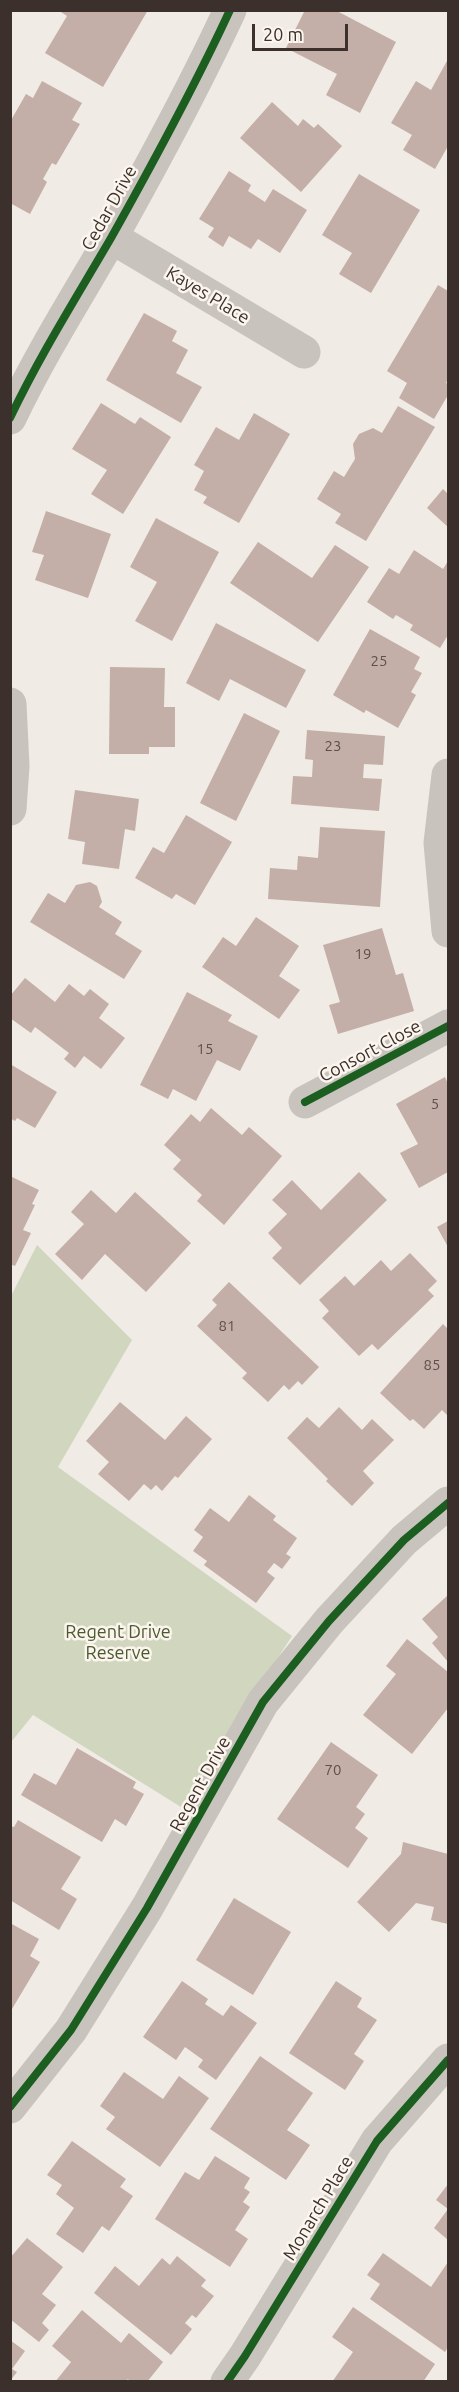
<!DOCTYPE html>
<html>
<head>
<meta charset="utf-8">
<style>
	body { margin:0 }
	#map { position:relative; width:459px; height:2392px; overflow:hidden; background:#f0ebe5; font-family:Ubuntu,sans-serif }
	canvas { display:block }
	.frame { position:absolute; inset:0; border:12px solid #3b302b; pointer-events:none }
	.scale { position:absolute; left:252px; top:24px; width:96px; height:27px; box-sizing:border-box; border:3px solid #3b302b; border-top:0; padding-left:8px; font-size:18px; line-height:21px; white-space:nowrap; color:#3b302b; -webkit-text-stroke:4px #fbf5ee; paint-order:stroke }
</style>
</head>
<body>
<div id="map">
<canvas width="459" height="2392"></canvas>
<div class="frame"></div>
<div class="scale">20 m</div>
</div>
<script>
const ctx = document.querySelector('canvas').getContext('2d');
ctx.lineJoin = 'round';
function paint(path, color) {
  ctx.fillStyle = color;
  ctx.fill(path, 'evenodd');
}
function strokePath(path, color, width, dash) {
  ctx.strokeStyle = color;
  ctx.lineWidth = width;
  ctx.lineCap = dash ? 'butt' : 'round';
  ctx.setLineDash(dash || []);
  ctx.stroke(path);
}
function write(font, color, halo, rows, align = 'center') {
  ctx.font = font + ' Ubuntu,sans-serif';
  ctx.lineWidth = 5;
  ctx.setLineDash([]);
  ctx.textBaseline = 'middle';
  ctx.strokeStyle = halo;
  ctx.fillStyle = color;
  for (const [text, x, y, turn = 0] of rows) {
    ctx.save();
    ctx.translate(x, y);
    ctx.rotate((+turn || 0) * Math.PI / 180);
    ctx.textAlign = isNaN(turn) ? turn : align;
    if (halo) ctx.strokeText(text, 0, 0);
    ctx.fillText(text, 0, 0);
    ctx.restore();
  }
}
paint(new Path2D(`
	M37 1245 132 1340 58 1467 292 1636 181 1807 33 1715 11 1742 10 1298Z`), '#d1d6bf');
paint(new Path2D(`
	M58 10H148L103 87 45 53 67 16Z
	M305 10H335L396 42 360 113 326 95 337 74 286 48Z
	M448 59V146L435 169 403 150 412 135 391 123 416 81 431 90Z
	M42 81 82 103 72 120 80 124 56 165 52 163 43 179 47 182 30 214 10 203V122L26 94 33 98Z
	M272 102 298 126 303 119 314 128 318 124 342 146 301 192 240 138Z
	M229 171 251 185 248 191 265 202 273 189 307 210 280 253 258 239 251 249 229 236 223 247 208 237 214 228 199 219Z
	M359 174 420 210 371 293 339 274 352 253 322 235Z
	M438 285 448 291V379L446 383 448 384V395L434 419 399 398 407 383 387 371Z
	M144 313 177 331 172 341 188 350 176 373 202 387 181 423 106 380Z
	M101 403 135 424 140 417 171 437 123 514 91 494 107 470 72 449Z
	M398 406 435 427 366 541 335 523 341 514 317 499 334 471 344 477 355 459 353 444 359 434 373 428 382 433Z
	M254 413 290 434 239 523 203 503 207 497 194 490 204 471 194 465 216 427 239 440Z
	M443 489 448 494V527L427 508Z
	M46 511 111 534 88 598 35 580 44 555 32 552Z
	M156 518 219 552 172 641 135 621 157 582 130 567Z
	M258 542 312 578 335 545 369 567 318 642 230 583Z
	M414 550 443 569 448 561V635L440 648 410 630 413 625 396 615 393 619 367 602 389 568 399 574Z
	M216 623 306 670 286 708 230 679 219 701 186 683Z
	M370 629 420 657 414 669 422 673 411 692 416 695 398 728 366 710 364 713 333 695Z
	M110 667 165 668 164 707H175V747H149V754H109Z
	M244 713 280 731 236 821 200 803Z
	M307 730 385 736 383 765 364 764 363 778 382 779 379 811 291 804 293 776 312 777 313 760 305 759Z
	M75 790 139 799 135 831 125 829 119 869 82 864 85 842 68 839Z
	M186 815 232 842 195 905 176 894 172 899 135 878 153 847 164 853Z
	M320 827 385 831 380 907 268 899 270 868 297 870 298 856 318 858Z
	M90 882 97 886 102 902 99 907 122 922 115 934 142 951 124 979 30 922 48 893 65 903 76 885Z
	M256 917 299 946 279 976 300 990 279 1019 202 967 223 937 236 946Z
	M382 928 396 975 403 973 414 1011 338 1034 329 1005 340 1002 323 945Z
	M25 978 55 1002 69 984 84 996 90 989 109 1004 99 1018 125 1038 101 1069 84 1056 75 1068 64 1059 69 1053 35 1027 31 1033 10 1018V996Z
	M187 992 232 1015 228 1021 258 1036 240 1071 217 1060 196 1101 173 1089 168 1099 140 1085Z
	M10 1064 57 1092 35 1128 17 1118 15 1121 10 1118Z
	M445 1077 448 1084V1172L419 1188 400 1153 418 1144 396 1104Z
	M211 1108 242 1135 249 1127 282 1156 224 1225 197 1201 202 1195 173 1169 181 1160 164 1145 191 1114 200 1122Z
	M359 1172 387 1200 300 1285 272 1258 282 1248 268 1233 287 1214 272 1200 292 1180 321 1210Z
	M10 1176 39 1190 32 1204 35 1205 23 1230 31 1233 15 1266 10 1264Z
	M91 1190 116 1213 135 1192 191 1243 146 1292 105 1254 82 1280 55 1254 84 1224 71 1212Z
	M448 1221V1247L437 1227Z
	M410 1253 437 1281 428 1290 434 1296 378 1350 372 1344 359 1356 322 1318 329 1311 319 1300 345 1276 354 1286 381 1260 391 1271Z
	M229 1282 319 1367 302 1385 298 1381 289 1390 284 1385 268 1402 242 1378 247 1373 197 1326 217 1305 212 1300Z
	M443 1324 448 1329V1416L442 1410 424 1429 413 1419 410 1421 380 1393Z
	M120 1402 165 1440 186 1416 212 1439 178 1478 175 1476 162 1491 156 1485 151 1490 144 1484 129 1501 98 1474 109 1462 86 1441Z
	M339 1407 362 1430 372 1419 394 1440 363 1471 374 1483 352 1506 326 1481 328 1479 287 1438 307 1417 319 1428Z
	M249 1495 276 1516 273 1520 297 1538 286 1554 291 1557 282 1569 274 1563 267 1572 275 1578 256 1603 204 1565 207 1561 193 1551 203 1537 194 1530 210 1508 229 1522Z
	M448 1595V1662L432 1643 438 1637 422 1619Z
	M407 1639 448 1672V1708L412 1754 363 1715 396 1674 386 1666Z
	M331 1742 378 1775 356 1807 365 1814 355 1828 368 1838 348 1868 277 1819Z
	M77 1748 136 1782 133 1788 144 1794 126 1826 115 1819 102 1842 21 1795 34 1773 56 1785Z
	M18 1820 81 1857 61 1889 77 1899 59 1930 10 1900V1826L14 1827Z
	M403 1842 448 1854V1924L431 1920 434 1907 416 1903 389 1932 357 1902 401 1854Z
	M234 1898 291 1932 253 1995 196 1960Z
	M10 1923 39 1939 30 1956 40 1962 12 2009 10 2008Z
	M182 1981 208 1999 205 2004 223 2016 231 2005 257 2023 216 2080 198 2067 203 2060 185 2047 176 2060 143 2037Z
	M336 1981 362 1998 357 2007 377 2020 354 2054 364 2061 345 2090 289 2053Z
	M260 2056 313 2093 287 2130 310 2145 286 2180 210 2129Z
	M124 2072 163 2099 179 2076 209 2098 160 2167 106 2129 115 2117 100 2106Z
	M72 2141 126 2179 120 2187 133 2196 109 2231 102 2226 83 2253 56 2234 74 2208 56 2194 62 2185 47 2175Z
	M215 2156 250 2178 244 2188 250 2192 243 2202 250 2207 235 2230 248 2239 230 2267 155 2219 185 2172 199 2180Z
	M448 2184V2240L434 2228 448 2209 436 2200Z
	M27 2238 63 2267 42 2294 56 2305 42 2323 49 2330 39 2342 10 2319V2258Z
	M383 2253 431 2287 448 2262V2347L445 2352 370 2299 380 2284 367 2275Z
	M177 2256 206 2280 201 2286 214 2296 196 2318 192 2315 185 2323 192 2329 171 2355 94 2293 115 2266 139 2286 162 2258 170 2265Z
	M353 2307 435 2364 423 2382H332L353 2352 332 2337Z
	M82 2310 121 2343 129 2333 163 2362 147 2382H130L128 2379 125 2382H55L71 2362 52 2346Z
	M10 2340 25 2351 12 2369 17 2372 10 2381Z`), '#c3afa7');
strokePath(new Path2D(`
	M111 237 304 352
	M10 418C40 355 76 298 111 238 153 163 194 88 230 10
	M10 704 13 766 10 809
	M448 775 440 843 448 931
	M305 1102 448 1026
	M10 2107 71 2030 147 1908 263 1702 329 1621 404 1540 448 1503
	M227 2382 245 2356 377 2141 448 2060`), '#c9c3be', 33);
strokePath(new Path2D(`
	M10 418C40 355 76 298 111 238 153 163 194 88 230 10
	M305 1102 448 1026
	M10 2107 71 2030 147 1908 263 1702 329 1621 404 1540 448 1503
	M227 2382 245 2356 377 2141 448 2060`), '#1b5e20', 8);
write('15px', '#5d504a', null, [
	["25",379,661],
	["23",333,746],
	["19",363,954],
	["15",205,1049],
	["5",435,1104],
	["81",227,1326],
	["85",432,1365],
	["70",333,1770]
]);
write('18px', '#3b302b', '#fbf5ee', [
	["Cedar Drive",109,208,-61],
	["Kayes Place",208,295,31],
	["Consort Close",370,1051,-28],
	["Regent Drive",200,1784,-61],
	["Monarch Place",318,2208,-59]
]);
write('18px', '#4a5a2e', '#fbf5ee', [
	["Regent Drive",118,1632],
	["Reserve",118,1653]
]);
</script>
</body>
</html>
